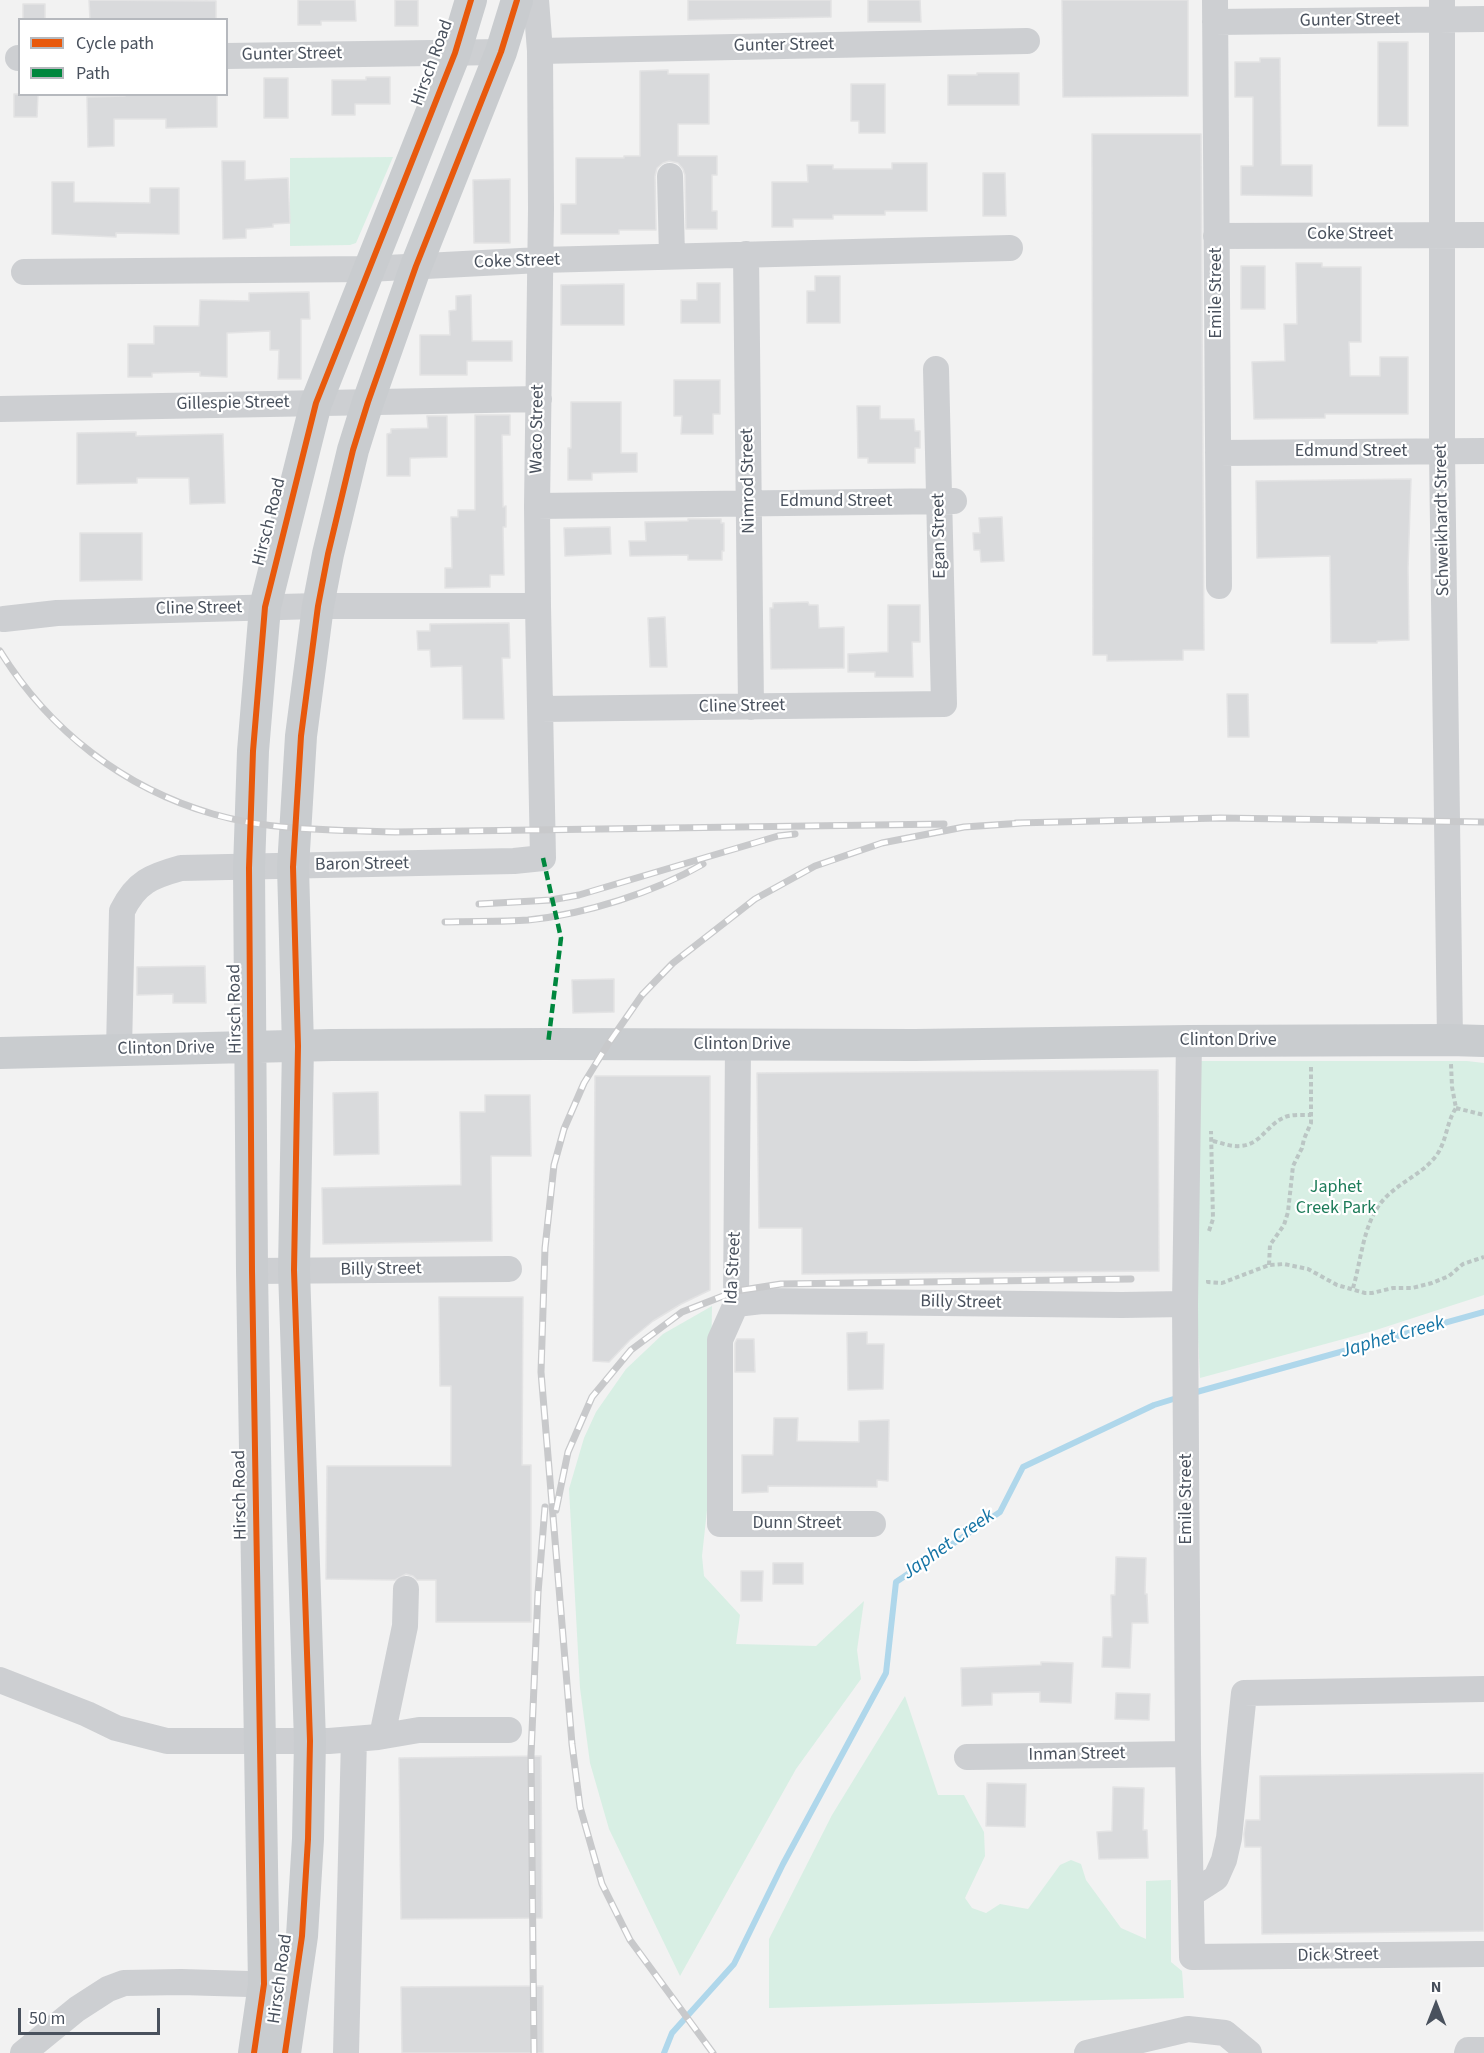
<!DOCTYPE html>
<html>
<head>
<meta charset="utf-8">
<style>
	body { margin:0 }
	#map { position:relative; width:1484px; height:2053px; overflow:hidden; background:#f2f2f2; font-family:"Source Sans 3",sans-serif }
	canvas { display:block }
	.legend { position:absolute; left:18px; top:18px; width:210px; height:78px; box-sizing:border-box; background:#fff; border:2px solid #b6b9be; margin:0; padding:8px 10px; list-style:none; font-size:18px; color:#49515d }
	.legend li { display:flex; align-items:center; gap:12px; height:30px }
	.legend b { width:30px; border:2px solid #b6b9be }
	.north { position:absolute; left:1406px; top:1975px; width:60px; height:60px; -webkit-text-stroke:4px #fff; paint-order:stroke; rotate:0deg; font-size:16px; font-weight:700; line-height:24px; text-align:center; color:#49515d }
	.north::after { content:''; display:block; margin:auto; width:21px; height:27px; background:#49515d; clip-path:polygon(50% 0,100% 100%,50% 72%,0 100%) }
	.scale { position:absolute; left:18px; top:2008px; width:142px; height:27px; box-sizing:border-box; border:3px solid #49515d; border-top:0; padding-left:8px; font-size:18px; line-height:21px; white-space:nowrap; color:#49515d; -webkit-text-stroke:4px #fff; paint-order:stroke }
</style>
</head>
<body>
<div id="map">
<canvas width="1484" height="2053"></canvas>
<ul class="legend">
<li><b style="height:8px;background:#e8590c"></b>Cycle path</li>
<li><b style="height:8px;background:#00873e"></b>Path</li>
</ul>
<div class="north">N</div>
<div class="scale">50 m</div>
</div>
<script>
const ctx = document.querySelector('canvas').getContext('2d');
ctx.lineJoin = 'round';
function paint(path, color) {
  ctx.fillStyle = color;
  ctx.fill(path, 'evenodd');
}
function strokePath(path, color, width, dash) {
  ctx.strokeStyle = color;
  ctx.lineWidth = width;
  ctx.lineCap = dash ? 'butt' : 'round';
  ctx.setLineDash(dash || []);
  ctx.stroke(path);
}
function write(font, color, halo, rows, align = 'center') {
  ctx.font = font + ' "Source Sans 3",sans-serif';
  ctx.lineWidth = 4.5;
  ctx.setLineDash([]);
  ctx.textBaseline = 'middle';
  ctx.strokeStyle = halo;
  ctx.fillStyle = color;
  for (const [text, x, y, turn = 0] of rows) {
    ctx.save();
    ctx.translate(x, y);
    ctx.rotate((+turn || 0) * Math.PI / 180);
    ctx.textAlign = isNaN(turn) ? turn : align;
    if (halo) ctx.strokeText(text, 0, 0);
    ctx.fillText(text, 0, 0);
    ctx.restore();
  }
}
paint(new Path2D(`
	M393 157 356 243 350 245 290 246V158Z
	M1197 1061H1467L1484 1063V1295L1373 1331 1200 1378 1197 1314Z
	M712 1306 709 1492 702 1556 704 1576 740 1615 736 1644 816 1646 864 1601 857 1650 861 1679 796 1769 680 1976 609 1829 590 1763 580 1688 569 1489 584 1438 596 1412 626 1369 663 1334Z
	M905 1696 938 1795H964L984 1832 985 1856 965 1898 972 1908 986 1913 1000 1904 1028 1909 1060 1865 1071 1860 1081 1864 1086 1880 1121 1928 1146 1939V1881L1171 1880V1962L1182 1971 1184 1998 769 2008V1939L832 1815Z`), '#d8efe4');
strokePath(new Path2D(`
	M1193 1393 1484 1312
	M664 2053 672 2033 734 1964 783 1864 886 1673 896 1582 1000 1512 1023 1467 1154 1405 1180 1397`), '#afd7eb', 6);
const building = new Path2D(`
	M89 0 216 1V20H90Z
	M298 0H355L356 21H321V25H298Z
	M395 0H418V26H395Z
	M688 0H831V17L688 20Z
	M868 0H920L921 22H868Z
	M1062 0H1188V96L1063 97Z
	M23 4H45V20H23Z
	M1378 42H1408V126H1378Z
	M1260 58H1280L1281 165H1312V196L1241 195V166H1253V97H1235V62H1260Z
	M668 70V74H709V124H678V156H717V175H712V211H717V229H686L685 175 683 169 678 163 669 161 663 163 657 168 655 176 656 230H619V234H561V204H576V158H624V156H640V71Z
	M977 73H1019V105H948V75H977Z
	M366 77H390V104H355V115H332V80H366Z
	M264 78H288V118H264Z
	M851 84H885V133H859V121H851Z
	M14 94H38L37 117H14Z
	M125 94H217V127L166 128V119H114V146L88 147 87 97 125 96Z
	M1092 134H1201L1204 650H1183V660L1107 661V655H1093Z
	M222 161H245V180L288 178 290 223 273 224V227L246 229V238L223 239Z
	M892 163H927V211H885V215H833V219H793V227H772V182H808L807 165H833V169H892Z
	M983 173H1005L1006 216H983Z
	M510 179V243H474L473 180Z
	M52 182H74V202L150 203V188H179V234L116 233V237L52 234Z
	M1296 263H1322V267H1361V342H1349L1350 376H1380V357H1408V414H1325V418L1254 419 1252 362 1285 361 1284 324H1297Z
	M1241 266H1265V309H1241Z
	M815 276H840V323H807V291H815Z
	M697 283H720V323H681V300H697Z
	M624 284V325H561V285Z
	M309 292 310 319H301V379H278L279 350H270V331L227 333V377L200 376V372L152 373V377H128V344H154V326H199L200 300 249 301V293Z
	M471 295 472 341H512V361H467V375H420V335H450L449 311 456 310V296Z
	M674 380H720V414H713V434H681L682 416H674Z
	M571 402H621V453H637V472L592 473V480H568V448H571Z
	M857 406H880V419H914L915 431H920V448H915V463H868V458H858Z
	M475 415H510V435H502L503 507 506 506V527H503L504 575H490V587L445 588V568H452L451 517H458V510H475Z
	M427 416H447V457L410 458V476H387V434L391 433V429L428 428Z
	M136 432V436L223 434 225 503 190 504 189 478H137V483L77 484V433Z
	M1411 479 1408 568 1409 640 1377 641V643H1331L1330 556 1257 558 1256 481Z
	M1002 517 1004 561 981 562 980 550H974L973 533H980L979 518Z
	M688 519H721V523H724V551H722V560H688V555L630 556 629 541H646L645 522 688 521Z
	M610 527 611 554 565 556 564 528Z
	M80 533H142V580L80 581Z
	M808 602 809 605H818L819 628 844 627V668L771 669 770 608H773V603Z
	M888 605H920V642H912L913 677H875V672H848V654L888 652Z
	M665 617 667 667H650L648 618Z
	M509 623 510 658H502L504 719H463L462 666 431 667 430 650H418L417 631H430V624Z
	M1227 694H1248L1249 737H1228Z
	M205 966 206 1003H173V994L137 995V967Z
	M614 979V1012L573 1013 572 980Z
	M1158 1070 1159 1271 802 1274V1228H759L757 1073Z
	M595 1076H710V1290L681 1304 653 1321 630 1340 609 1362 593 1361Z
	M378 1092 379 1154 334 1155 333 1093Z
	M485 1095H530L531 1156H491L492 1241 323 1244 322 1188 461 1185 460 1112H485Z
	M439 1297H523L522 1465H531V1622H436V1580H417L413 1576 406 1574 395 1580 326 1579 327 1466H451V1386H440Z
	M867 1332V1344H884L883 1389 848 1390 847 1333Z
	M737 1339H754L755 1372H735V1343Z
	M774 1418H798L797 1441 859 1442V1421L889 1420 888 1481 877 1480V1487L768 1486V1492L742 1493V1455H773Z
	M1116 1557 1146 1558 1145 1594H1147L1148 1623H1132L1130 1668 1102 1667 1103 1637H1112L1111 1595H1115Z
	M773 1563H803V1584H773Z
	M741 1571H763L762 1601H741Z
	M1041 1662 1073 1663 1071 1703 1040 1702V1692L992 1693V1705L962 1706 961 1668 1041 1665Z
	M1116 1693 1150 1694 1149 1720 1115 1719Z
	M541 1756 542 1918 401 1919 399 1758Z
	M1484 1773V1931L1262 1934 1261 1847H1245L1244 1834 1246 1820H1260V1776Z
	M987 1783 1026 1784 1025 1827 986 1826Z
	M1113 1787 1144 1788 1143 1830H1147L1148 1858 1099 1859 1097 1832 1112 1831Z
	M543 1986V2053H402L401 1987Z`);
paint(building, '#d9dadc');
strokePath(building, '#e3e3e4', 1.5);
strokePath(new Path2D(`
	M1456 1108 1484 1115
	M1213 1141C1222 1143 1231 1147 1241 1146 1261 1144 1266 1126 1283 1118 1290 1114 1302 1115 1311 1115
	M1209 1231 1213 1219 1211 1131
	M1269 1265 1270 1245 1284 1225 1288 1212 1293 1166 1302 1148 1304 1139 1311 1123V1065
	M1208 1280V1282L1222 1283 1269 1265 1284 1264 1308 1269 1337 1285 1365 1293H1372L1393 1288H1412L1432 1283 1449 1276 1463 1264 1484 1257
	M1353 1288C1362 1258 1363 1220 1386 1197 1402 1181 1422 1174 1436 1156 1447 1141 1446 1123 1456 1108L1452 1087 1451 1064`), '#bbc6c4', 4, [4.5, 3]);
strokePath(new Path2D(`
	M1215 0 1219 586
	M1442 0V452L1450 1040
	M1215 22 1484 19
	M540 51 1027 41
	M226 56 501 52
	M18 58H20
	M670 176 672 256
	M1216 236 1484 235
	M746 254 751 707
	M24 272 368 269 540 260 1010 248
	M0 409 539 399
	M1218 453 1484 451
	M537 506 954 501
	M4 619 57 613 318 606H538
	M541 709 944 704 936 369
	M1189 1041 1185 1304 1188 1754 1192 1957 1484 1954
	M738 1045 736 1304 720 1340V1524H873
	M119 1050 122 911C136 882 152 876 181 868L514 861 543 858 538 606 537 506 541 209 540 51 536 0
	M252 1271 509 1269
	M736 1304 762 1301 1122 1305 1185 1304
	M0 1680 87 1714 116 1728 167 1741H329L378 1737 419 1730H509
	M382 1736 405 1626 406 1589
	M967 1757 1188 1754
	M1191 1894 1216 1878 1224 1860 1229 1838 1244 1693 1484 1689
	M23 2053 77 2009 108 1989 124 1983 181 1982 282 1985
	M346 2053 354 1739
	M1087 2053 1188 2029 1225 2033 1249 2053
	M1467 2053 1468 2050H1484`), '#cdcfd2', 26);
strokePath(new Path2D(`
	M0 1053 332 1045 548 1044 915 1045 1189 1041 1450 1040 1484 1041
	M254 2053 264 1984 252 1271 249 868 253 751 265 607 316 403 455 53 471 0
	M285 2053 302 1936 308 1839 310 1741 294 1270 298 1046 293 867 301 736 318 606 328 554 353 450 368 402 416 266 501 52 517 0`), '#c9cccf', 32);
const rail = new Path2D(`
	M0 651C49 730 123 788 213 814 271 831 335 830 395 832L944 824
	M1016 823 1220 818 1484 822
	M479 904 551 900 579 895 778 836 795 834
	M445 922C473 921 501 922 528 920 586 914 653 893 703 864
	M556 1510 568 1452 592 1397 631 1350 682 1312 736 1291 781 1284 1131 1279
	M534 2053 531 1755 538 1593 545 1507
	M713 2053 630 1940 602 1884 580 1807 572 1744 541 1372 545 1248 554 1165 564 1129 584 1083 608 1044 642 995 673 963 755 899 815 866 882 843 964 827 1023 823`);
strokePath(rail, '#c8c9cb', 7);
strokePath(rail, '#fff', 4.5, [14]);
strokePath(new Path2D(`
	M543 858 561 938 548 1044`), '#00873e', 4.5, [9, 4.5]);
strokePath(new Path2D(`
	M254 2053 264 1984 252 1271 249 868 253 751 265 607 316 403 455 53 471 0
	M285 2053 302 1936 308 1839 310 1741 294 1270 298 1046 293 867 301 736 318 606 328 554 353 450 368 402 416 266 501 52 517 0`), '#e8590c', 6);
write('18px', '#49515d', '#fff', [
	["Gunter Street",1350,21,-1],
	["Gunter Street",784,46,-1],
	["Gunter Street",292,55,-1],
	["Hirsch Road",433,63,-70],
	["Coke Street",1350,235],
	["Coke Street",517,262,-2],
	["Emile Street",1217,293,-90],
	["Gillespie Street",233,404,-1],
	["Waco Street",538,429,-89],
	["Edmund Street",1351,452],
	["Nimrod Street",749,481,-91],
	["Edmund Street",836,502],
	["Schweikhardt Street",1443,520,-91],
	["Hirsch Road",270,522,-76],
	["Egan Street",940,536,-91],
	["Cline Street",199,609,-1],
	["Cline Street",742,707,-1],
	["Baron Street",362,865,-1],
	["Hirsch Road",236,1009,-91],
	["Clinton Drive",1228,1041],
	["Clinton Drive",742,1045],
	["Clinton Drive",166,1049,-1],
	["Ida Street",734,1268,-87],
	["Billy Street",381,1270,-1],
	["Billy Street",961,1303,1],
	["Hirsch Road",241,1495,-91],
	["Emile Street",1187,1499,-90],
	["Dunn Street",797,1524],
	["Inman Street",1077,1755,-1],
	["Dick Street",1338,1956,-1],
	["Hirsch Road",281,1979,-82]
]);
write('18px', '#1d7c59', '#fff', [
	["Japhet",1336,1188],
	["Creek Park",1336,1209]
]);
write('italic 20px', '#1574a5', '#fff', [
	["Japhet Creek",1393,1338,-16],
	["Japhet Creek",949,1545,-35]
]);
</script>
</body>
</html>
